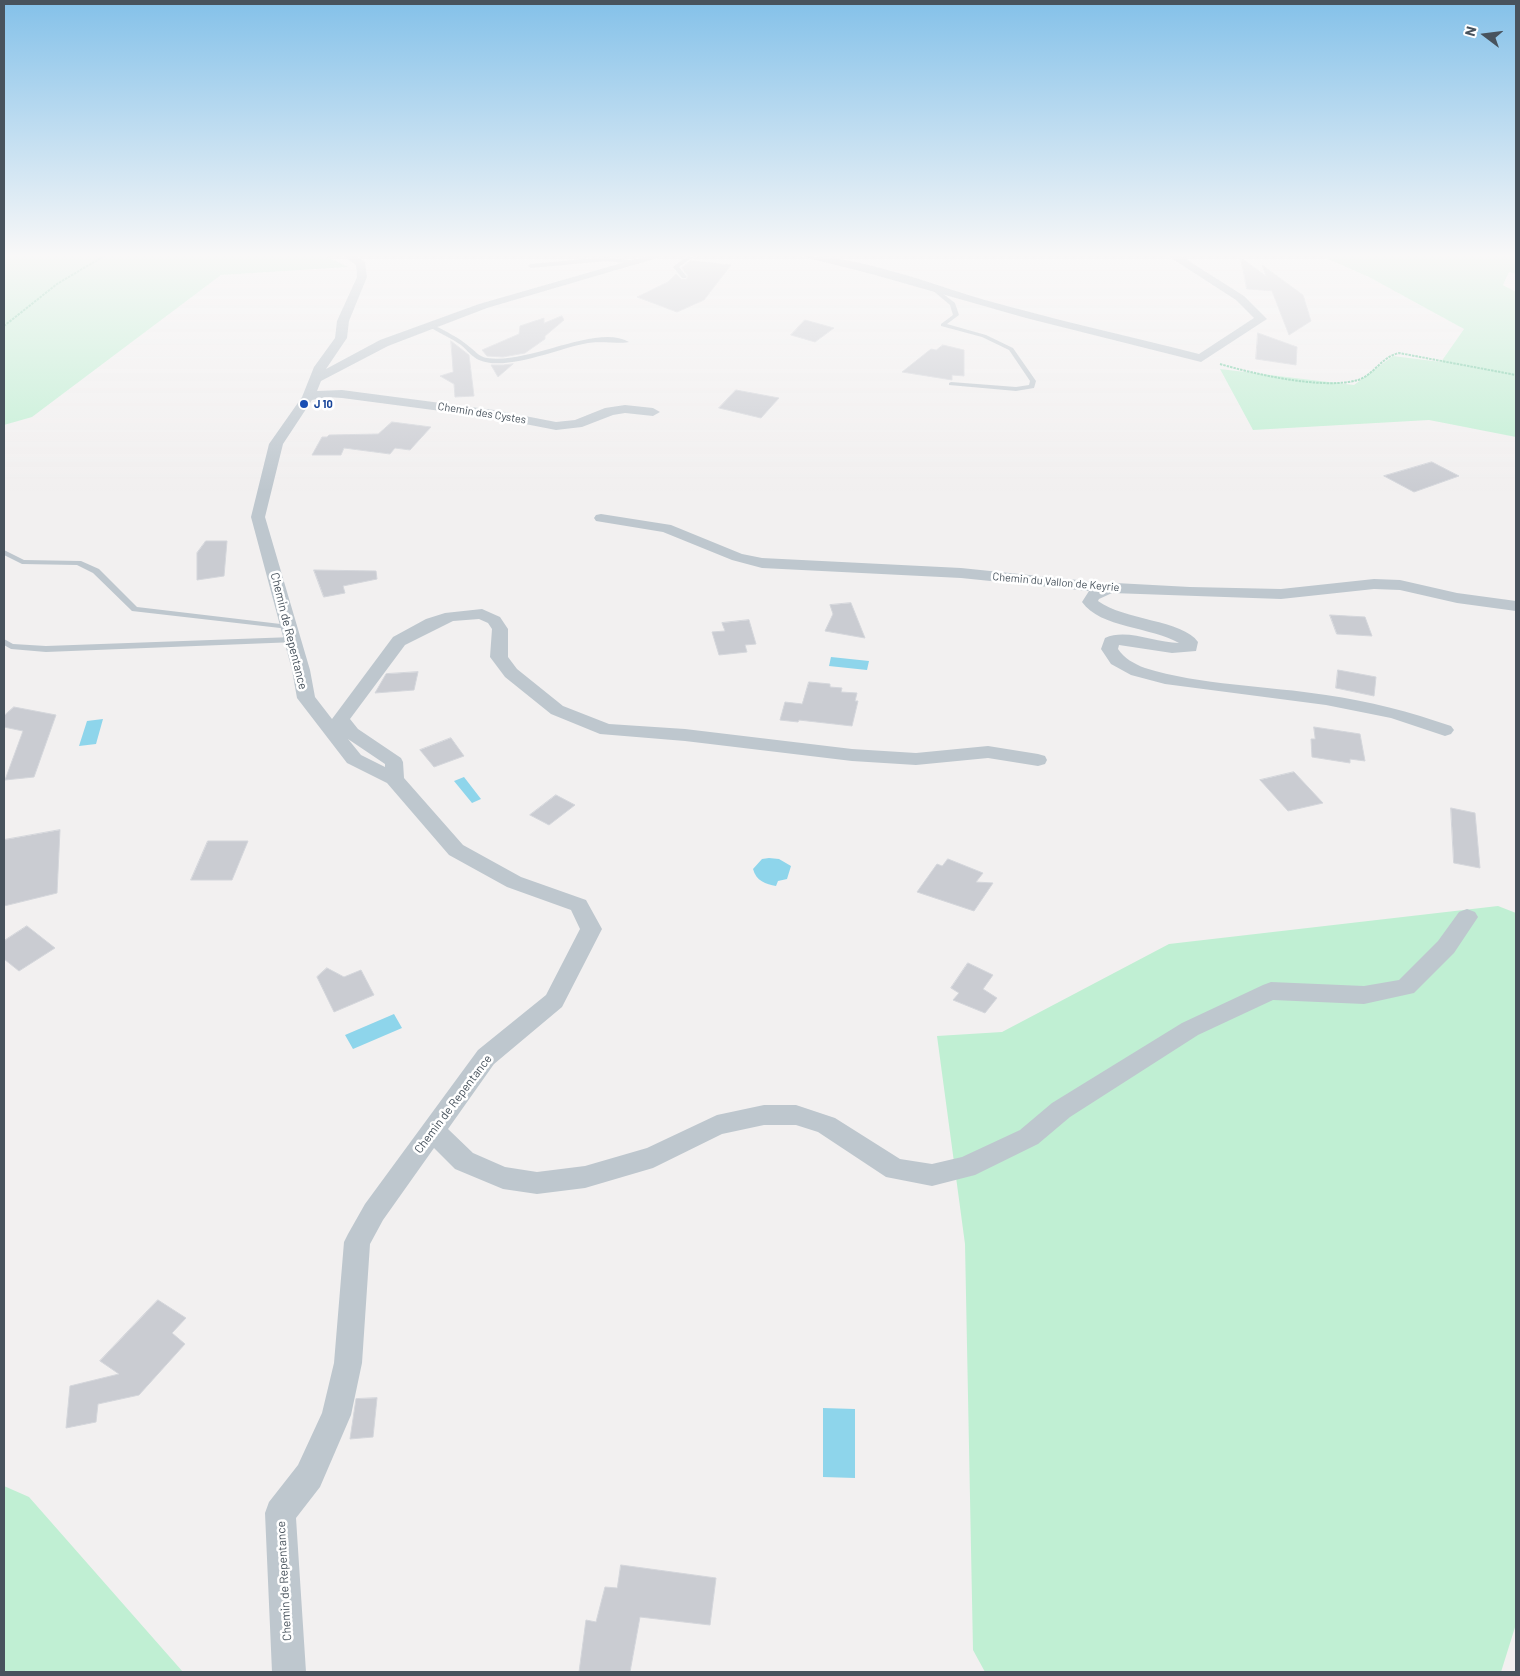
<!DOCTYPE html>
<html>
<head>
<meta charset="utf-8">
<style>
	body { margin:0 }
	#map { position:relative; width:1520px; height:1676px; overflow:hidden; background:#f2f0f0; font-family:Barlow,sans-serif }
	canvas { display:block }
	.frame { position:absolute; inset:0; border:5px solid #48535d; pointer-events:none }
	.north { position:absolute; left:1460px; top:10px; width:50px; height:50px; -webkit-text-stroke:4px #fff; paint-order:stroke; rotate:285deg; font-size:14px; font-weight:700; line-height:20px; text-align:center; color:#48535d }
	.north::after { content:''; display:block; margin:auto; width:18px; height:22px; background:#48535d; clip-path:polygon(50% 0,100% 100%,50% 72%,0 100%) }
</style>
</head>
<body>
<div id="map">
<canvas width="1520" height="1676"></canvas>
<div class="frame"></div>
<div class="north">N</div>
</div>
<script>
const ctx = document.querySelector('canvas').getContext('2d');
ctx.lineJoin = 'round';
function paint(path, color) {
  ctx.fillStyle = color;
  ctx.fill(path, 'evenodd');
}
function strokePath(path, color, width, dash) {
  ctx.strokeStyle = color;
  ctx.lineWidth = width;
  ctx.lineCap = dash ? 'butt' : 'round';
  ctx.setLineDash(dash || []);
  ctx.stroke(path);
}
function write(font, color, halo, rows, align = 'center') {
  ctx.font = font + ' Barlow,sans-serif';
  ctx.lineWidth = 5;
  ctx.setLineDash([]);
  ctx.textBaseline = 'middle';
  ctx.strokeStyle = halo;
  ctx.fillStyle = color;
  for (const [text, x, y, turn = 0] of rows) {
    ctx.save();
    ctx.translate(x, y);
    ctx.rotate((+turn || 0) * Math.PI / 180);
    ctx.textAlign = isNaN(turn) ? turn : align;
    if (halo) ctx.strokeText(text, 0, 0);
    ctx.fillText(text, 0, 0);
    ctx.restore();
  }
}
paint(new Path2D(`
	M4 256H325L348 267 221 275 32 417 4 425Z
	M1321 256H1516V274L1509 272 1503 285 1516 292V437L1429 420 1253 430 1220 369 1354 385 1393 356 1441 362 1464 329 1369 277Z
	M1498 906 1516 913V1624L1501 1672H985L973 1650 965 1244 937 1036 1002 1032 1169 944Z
	M4 1486 29 1497 183 1672H4Z`), '#c0efd3');
paint(new Path2D(`
	M831 657 869 661 867 670 829 666Z
	M103 719 96 744 79 746 87 721Z
	M464 777 481 799 472 803 454 781Z
	M769 858 779 859 791 866 787 879 778 881 776 886C766 884 756 881 753 869L762 859Z
	M394 1014 402 1028 353 1049 345 1035Z
	M823 1408 855 1409V1478L823 1477Z`), '#8ed5eb');
const building = new Path2D(`
	M1241 258 1266 276 1262 265 1303 295 1311 321 1289 335 1272 291 1247 289Z
	M691 261 731 265 704 300 677 312 637 297 668 282 676 274 681 279H687L688 276 682 268Z
	M562 316 564 320 545 336V339L525 353 503 357 487 356 482 350 519 334 520 326 544 318V323Z
	M805 320 834 328 815 342 791 335Z
	M1258 333 1297 347 1296 365 1256 359Z
	M451 341 469 355 474 396 455 397 454 384 440 376 453 372Z
	M943 345 964 350V376L952 375V380L902 372 931 349 936 350Z
	M513 364 498 377 491 365H503Z
	M736 390 779 398 761 418 719 408Z
	M392 422 431 427 410 450 395 448 390 454 344 448 341 455H312L322 437H327L329 435 378 434Z
	M1432 462 1459 476 1414 492 1384 476Z
	M206 541H227L224 576 197 580V553Z
	M314 570 376 571 377 579 343 586 345 593 324 597Z
	M851 603 865 638 825 631 833 614 830 605Z
	M1330 615 1365 617 1372 636 1337 634Z
	M749 620 756 644 745 645 747 652 719 655 712 632 725 631 722 623Z
	M1338 670 1376 677 1374 696 1336 688Z
	M418 672 414 690 375 693 386 674Z
	M809 682 830 684V687L842 688 841 692 857 693 855 701H858L852 726 799 720 798 722 780 720 785 702 802 704Z
	M14 707 56 715 34 777 5 780 23 731 4 727V716Z
	M1314 727 1360 734 1365 761 1350 759V763L1312 757 1311 739H1315Z
	M451 738 464 756 434 767 420 750Z
	M1294 772 1323 803 1288 811 1260 780Z
	M556 795 575 805 549 825 530 815Z
	M1451 808 1475 813 1480 868 1454 863Z
	M60 830 57 893 4 906V840Z
	M208 841H248L232 880H191Z
	M948 859 983 873 976 882 993 883 974 911 917 892 937 864 942 866Z
	M27 926 55 948 19 971 4 959V941Z
	M968 963 993 975 983 989 997 998 985 1013 953 1000 959 993 951 988Z
	M327 968 344 977 361 970 374 995 334 1012 317 977Z
	M158 1300 186 1318 172 1333 185 1344 139 1395 98 1404 96 1422 66 1428 70 1386 119 1374 100 1361Z
	M377 1398 373 1437 350 1439 356 1399Z
	M621 1565 716 1578 710 1625 640 1617 630 1672H579L586 1620 596 1622 605 1587 617 1588Z`);
paint(building, '#caccd2');
strokePath(building, '#d4d6db', 1);
strokePath(new Path2D(`
	M4 326 57 284 104 256
	M1220 364C1254 374 1323 390 1358 380 1374 375 1381 357 1399 353L1516 375`), '#78cca5', 2, [2.5, 1]);
paint(new Path2D(`
	M698 256 690 259 679 267 687 277 686 278H682L673 267 686 257Z
	M606 257 641 262 638 264 606 261 531 268 528 266 531 264Z
	M933 286 955 303 959 315 947 324 986 335 1013 348 1036 381 1034 388 1016 391 949 385V383L951 382 1016 387 1029 385 1030 381 1009 350 982 337 941 326V324L953 315 950 305 931 289V287Z
	M428 324H432C445 331 460 338 471 348 476 352 480 357 487 358 528 365 597 323 629 342 625 344 597 341 588 343 559 348 506 372 479 360 472 357 467 350 461 345 451 338 439 333 428 326Z
	M4 550 24 560 81 561 99 569 137 607 289 625 293 627 289 629 132 611 93 573 77 565 22 564 4 555Z
	M293 637 296 638V642L46 652 11 649 4 645V639L13 644 46 646Z`), '#bec7ce');
paint(new Path2D(`
	M343 256H356L365 262 367 277 349 321 347 338 326 369 380 340 479 304 646 256H664L487 308 388 346 321 381 317 391 342 390 494 410 556 422 575 420 605 408 625 405 653 408 660 412 653 416 625 413 613 415 582 427 556 430 494 418 342 398 327 397 312 400 283 444 265 517 310 670 315 697 332 719 393 637 426 619 445 613 482 609 500 617 508 629V657L517 669 563 706 609 724 685 729 852 749 916 753 988 746 1038 754 1045 756 1047 760 1045 764 1038 766 988 758 916 765 852 761 685 741 600 734 551 714 505 677 490 657 492 629 488 623 479 619 453 621 405 645 350 719 358 729 401 758 403 762 404 778 463 845 521 877 586 900 602 929 562 1007 494 1064 448 1129 473 1153 505 1167 537 1172 585 1166 647 1148 717 1115 764 1105H796L835 1118 900 1159 932 1164 962 1157 1020 1130 1052 1103 1182 1023 1263 985 1271 982 1364 986 1399 980 1438 941 1459 912 1467 909 1475 912 1478 917 1454 953 1414 993 1364 1004 1273 1000 1198 1035 1070 1117 1038 1144 975 1175 932 1186 886 1177 818 1132 796 1125H764L722 1134 653 1168 585 1188 537 1194 503 1189 455 1169 434 1148 383 1220 370 1244 362 1363 351 1415 320 1487 296 1518 306 1672H272L265 1513 269 1502 298 1465 322 1413 334 1363 344 1242 348 1234 365 1204 478 1050 546 995 580 929 571 910 507 887 449 855 387 783 347 763 297 698 292 670 251 517 269 444 302 397 314 367 335 338 337 321 357 277 356 265ZM348 739 385 764V767L361 755Z
	M801 256C861 256 928 283 985 300 1056 320 1128 336 1199 354L1254 318 1236 300 1168 256H1181L1244 296 1267 319 1201 362 1026 318 875 275Z
	M601 514 671 525 742 554 762 558 961 568 1097 582 1190 587 1281 589 1374 579 1400 580 1457 593 1516 601V611L1457 603 1400 590 1374 589 1281 599 1112 593 1099 599 1098 601C1123 620 1183 620 1198 642L1196 651 1172 653 1119 645 1118 649C1124 658 1134 664 1145 668 1199 685 1269 686 1326 695 1369 701 1410 712 1451 726L1454 730 1451 734 1445 736 1391 718 1326 705 1165 684 1131 675 1111 664 1101 649 1105 638C1127 628 1155 643 1179 643 1152 627 1100 628 1082 602L1089 591 961 578 762 568 732 560 663 532 596 521 594 518 596 515Z`), '#bec7ce');
const sky = ctx.createLinearGradient(0, 0, 0, 491);
sky.addColorStop(0, '#84c1e9');
sky.addColorStop(0.52, '#f9f8f8');
sky.addColorStop(1, '#f9f8f800');
ctx.fillStyle = sky;
ctx.fillRect(0, 0, 1520, 491);
for (const [x, y, r, color] of [
	[304,404,5,"#1a4fb4"]
]) {
  const dot = new Path2D();
  dot.arc(x, y, r, 0, 2 * Math.PI);
  ctx.fillStyle = color;
  ctx.fill(dot);
  strokePath(dot, '#fff', 2);
}
write('bold 11px', '#164399', '#fff', [
	["J 10",314,404]
], 'left');
write('11px', '#48535d', '#fff', [
	["Chemin des Cystes",482,413,9],
	["Chemin du Vallon de Keyrie",1056,582,5]
]);
write('12px', '#48535d', '#fff', [
	["Chemin de Repentance",289,631,76],
	["Chemin de Repentance",453,1104,-53],
	["Chemin de Repentance",284,1581,-93]
]);
</script>
</body>
</html>
